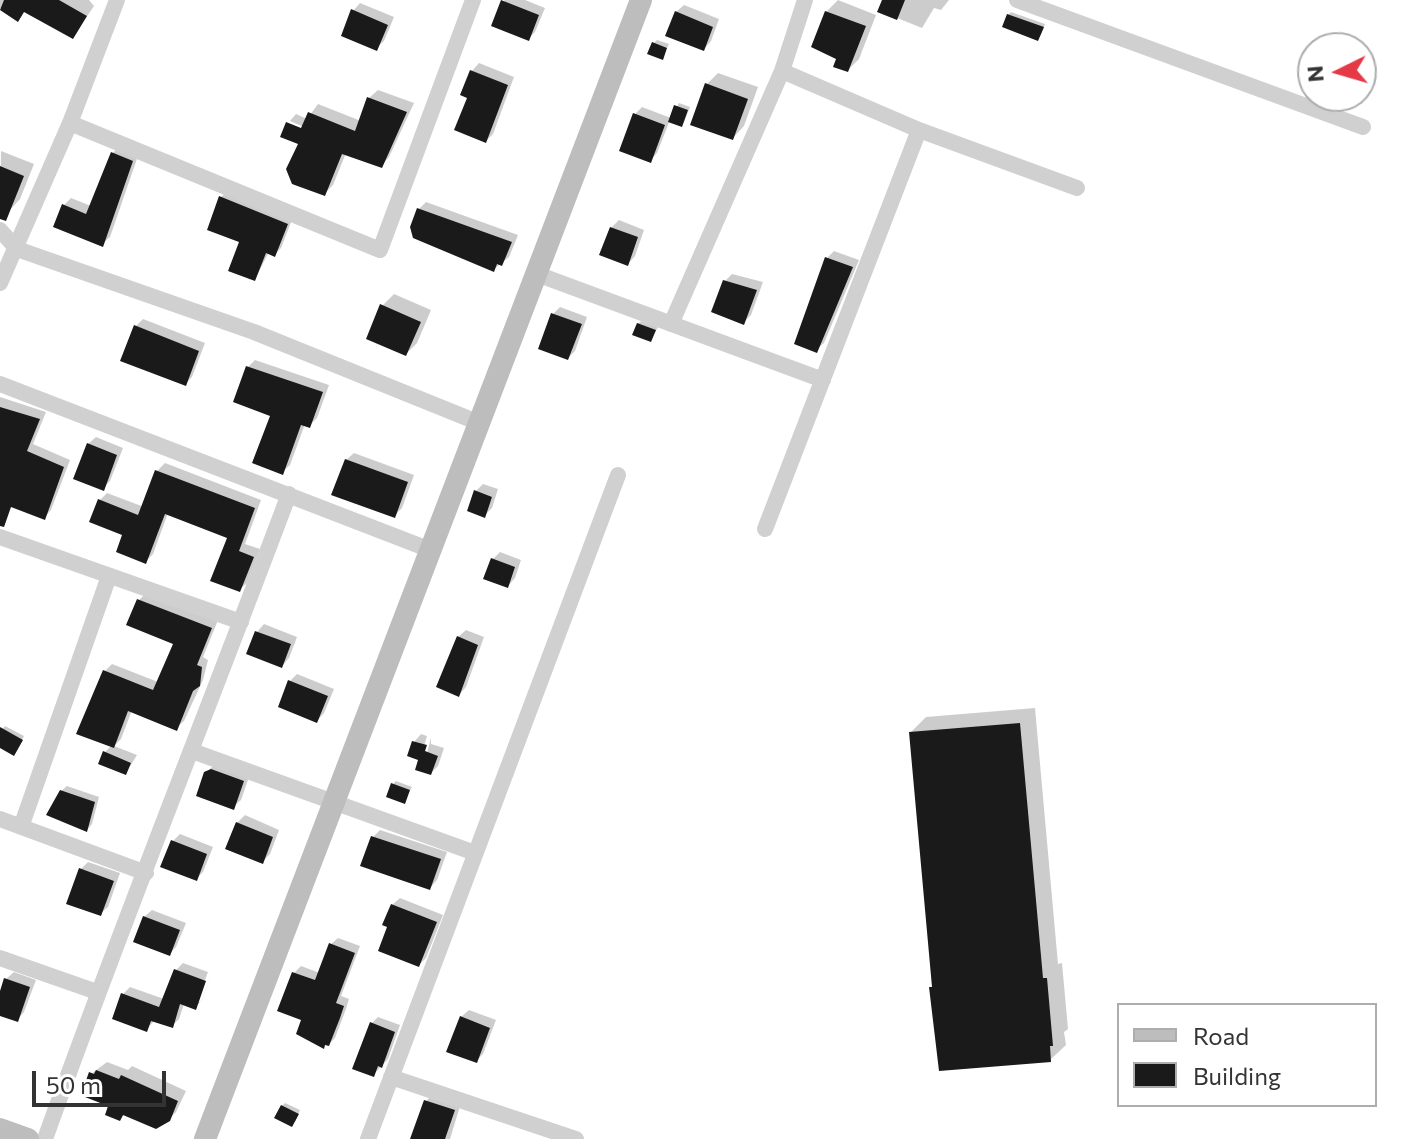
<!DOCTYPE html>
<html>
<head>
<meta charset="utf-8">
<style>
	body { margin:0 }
	#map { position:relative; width:1409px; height:1139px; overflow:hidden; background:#fff; font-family:Commissioner,sans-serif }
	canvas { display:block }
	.legend { position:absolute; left:1117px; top:1003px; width:260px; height:104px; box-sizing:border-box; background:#fff; border:2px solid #adadad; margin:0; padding:10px 14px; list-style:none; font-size:24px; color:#333 }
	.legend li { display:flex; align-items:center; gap:16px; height:40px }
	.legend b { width:40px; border:2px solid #adadad }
	.north { position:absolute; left:1297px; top:32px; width:80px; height:80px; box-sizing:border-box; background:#fff; border:2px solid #adadad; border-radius:50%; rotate:265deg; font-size:22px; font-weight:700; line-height:32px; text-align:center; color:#333 }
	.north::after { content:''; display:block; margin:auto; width:28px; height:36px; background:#e63946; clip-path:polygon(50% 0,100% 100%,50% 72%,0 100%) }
	.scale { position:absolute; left:32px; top:1071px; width:134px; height:36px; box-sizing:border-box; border:4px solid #333; border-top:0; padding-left:10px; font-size:24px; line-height:28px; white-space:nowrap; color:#333; -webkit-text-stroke:6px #fff; paint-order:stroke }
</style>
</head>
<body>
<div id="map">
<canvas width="1409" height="1139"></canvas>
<ul class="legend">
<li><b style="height:10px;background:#bdbdbd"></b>Road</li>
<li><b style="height:22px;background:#1a1a1a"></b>Building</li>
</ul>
<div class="north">N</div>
<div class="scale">50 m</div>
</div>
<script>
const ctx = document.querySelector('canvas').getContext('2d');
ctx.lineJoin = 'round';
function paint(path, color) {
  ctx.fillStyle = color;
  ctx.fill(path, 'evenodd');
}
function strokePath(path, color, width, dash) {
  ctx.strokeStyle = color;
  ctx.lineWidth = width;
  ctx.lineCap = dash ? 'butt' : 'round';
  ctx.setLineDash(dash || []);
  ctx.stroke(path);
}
paint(new Path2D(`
	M0 0H89L94 6 73 37 26 10 17 19 0 8Z
	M504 0H525L545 8 535 32 528 39Z
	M838 0 876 15 859 59 848 70 839 58 826 12Z
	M884 0H949L941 10 934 8 922 28 880 11Z
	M360 3 394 17 384 41 376 48 353 11Z
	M684 5 719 19 711 41 704 49 676 12Z
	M1011 12 1045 24 1041 35 1038 38 1008 15Z
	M657 40 669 44 662 58 654 43Z
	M479 63 514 77 493 134 486 141 470 97 472 71Z
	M718 73 758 87 744 126 733 138 707 84Z
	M378 90 414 103 389 157 381 166 346 153 333 185 325 193 293 182 288 169 301 143 282 136 288 123 310 134 311 130 290 121 296 114 307 119 318 104 361 121 369 98Z
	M679 103 690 107 684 122 681 125 670 120 657 153 650 161 635 114 642 107 671 118Z
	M120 145 139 153 110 237 102 244 64 205 71 198 91 206 113 153Z
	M1 151 34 164 20 199 9 211 0 207Z
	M228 191 293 217 281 248 275 254 269 252 255 279 221 197Z
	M426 202 518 235 509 257 494 269 419 209Z
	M619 220 644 230 635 256 628 264 611 228Z
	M834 251 859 260 824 343 816 350 827 258Z
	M732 274 763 282 751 315 744 322 725 281Z
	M394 294 431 310 417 343 406 354 382 306Z
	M560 307 587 317 575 351 568 358 553 314Z
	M143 319 205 343 192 377 185 384 135 327Z
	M641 321 658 327 651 340 638 324Z
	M255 360 329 385 317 418 309 426 305 424 290 465 282 472 272 415 248 367Z
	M0 397 46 412 33 444 70 460 51 510 44 518 0 501Z
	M96 437 123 448 110 481 103 488 88 444Z
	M354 453 414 475 402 508 395 515 346 460Z
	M165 463 261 500 245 544 260 549 247 583 239 590 229 537 168 513 153 554 146 561 100 500 107 493 144 507 157 471Z
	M483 484 498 489 492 508 484 516 476 491Z
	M500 552 521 560 515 578 508 586 493 559Z
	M146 593 218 620 203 657 208 660 203 680 184 721 176 728 132 710 121 739 114 746 137 755 126 773 105 752 112 745 105 671 112 664 158 682 175 643 139 600Z
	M264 624 297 637 289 658 282 666 257 632Z
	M466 630 484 637 466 687 459 695 458 637Z
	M297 674 334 689 324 713 317 721 290 681Z
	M1035 708 1058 964 1062 963 1068 1029 1064 1032 1066 1045 1050 1060 931 988 934 985 911 732 926 717Z
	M5 726 24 736 17 750 0 745V732Z
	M421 734 427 736 422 753H427L431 738V744L444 748 438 766 431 773 414 742Z
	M214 765 250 774 241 800 233 807 206 773Z
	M396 781 412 787 404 801 393 784Z
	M67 786 99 797 92 824 87 830 61 791Z
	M245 815 279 830 270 854 262 862 237 823Z
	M380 830 447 852 437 880 430 888 373 837Z
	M180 834 213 847 203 872 196 879 173 841Z
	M88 862 120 873 108 907 100 914 81 869Z
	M400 898 443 915 426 958 419 965 390 926 392 905Z
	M152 910 186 923 176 947 169 954 144 917Z
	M338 938 360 946 341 996 349 999 346 1009 335 1038 329 1044 304 1019 294 973 301 966 320 973 331 944Z
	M183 963 208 972 197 1002H201L212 974 202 1000 195 1008 184 1004 179 1019 172 1026 154 1021 146 1030 123 994 130 987 164 999 176 970Z
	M14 972 36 980 24 1012 17 1020 0 1014V997L6 979Z
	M469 1010 496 1020 483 1054 476 1061 461 1017Z
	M378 1017 400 1025 388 1059 373 1075 372 1023Z
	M107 1062 128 1070 132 1066 186 1091 176 1112 166 1122 125 1114 120 1119 91 1074Z
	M433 1094 461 1103 450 1139H414L426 1101Z
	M285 1103 300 1110 295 1122 282 1106Z`), '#0003');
paint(new Path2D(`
	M4 0H59L87 16 73 39 24 12 18 22 0 10Z
	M501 0 539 15 529 41 491 26Z
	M882 0H905L897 20 877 12Z
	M351 9 388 25 377 51 341 36Z
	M675 11 713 27 704 51 665 36Z
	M825 11 866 26 848 72 833 67 836 59 811 47Z
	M1007 14 1044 27 1038 41 1002 27Z
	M652 42 667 48 663 60 647 54Z
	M470 70 508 85 486 143 454 130 467 98 460 95Z
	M705 83 748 99 733 140 690 125Z
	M367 97 407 112 382 168 342 154 325 196 292 184 286 169 298 144 280 137 286 122 301 128 308 112 355 131Z
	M674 105 688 110 682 127 668 122Z
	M633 113 665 125 651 163 619 151Z
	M111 152 133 161 103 247 53 227 62 204 86 214Z
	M0 166 24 176 6 221 0 219Z
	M219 196 288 224 275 257 266 253 255 281 228 271 239 242 207 230Z
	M417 208 512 242 502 266 497 264 494 272 413 238 410 227Z
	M610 227 638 237 628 266 599 255Z
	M825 257 853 267 817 353 794 344Z
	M723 280 757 290 744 325 711 312Z
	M380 304 421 322 406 356 366 339Z
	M551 313 582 324 568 360 538 349Z
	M637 323 656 330 651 342 632 335Z
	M134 325 199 351 186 386 120 361Z
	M246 366 323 392 310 428 301 425 283 475 252 463 270 416 233 402Z
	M0 407 40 419 27 451 64 467 45 520 11 507 4 527 0 526Z
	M87 443 117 455 104 491 73 479Z
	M345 459 408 482 395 518 331 495Z
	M155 470 255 508 239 551 254 557 240 592 210 581 227 538 165 514 146 564 116 552 122 535 89 522 98 499 138 515Z
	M474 490 492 497 485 518 467 511Z
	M491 558 515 567 508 588 483 579Z
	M137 599 212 628 197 665 202 667 200 686 193 691 177 731 128 711 114 748 76 734 103 670 153 690 173 644 126 625Z
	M255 631 291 644 282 668 246 654Z
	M457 636 478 645 459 697 436 687Z
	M288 680 328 696 317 723 278 707Z
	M1020 723 1043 978H1047L1053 1046H1050L1051 1062 939 1071 929 987H932L909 732Z
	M0 727 23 740 14 756 0 748Z
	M412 741 427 745 425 751 438 756 431 775 415 770 418 760 407 756Z
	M103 751 131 763 126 775 98 764Z
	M211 769 244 781 234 810 196 796 204 772Z
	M391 783 410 790 405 804 386 797Z
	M60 790 95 802 87 832 46 815Z
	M236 822 273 837 263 864 225 849Z
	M371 836 441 859 430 890 360 866Z
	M171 840 207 854 197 881 160 867Z
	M79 868 114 881 101 916 66 904Z
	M391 904 437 922 419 967 378 951 387 927 382 925Z
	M143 916 180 930 170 956 133 942Z
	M329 943 355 953 336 1003 344 1006 340 1018 329 1046 325 1045 324 1049 296 1034 301 1020 277 1011 292 972 315 980Z
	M174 969 206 981 196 1010 180 1004 173 1028 151 1021 147 1032 112 1019 121 993 159 1007Z
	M4 978 30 987 18 1022 0 1016V991Z
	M460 1016 490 1028 477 1063 446 1052Z
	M370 1022 395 1032 382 1068 378 1066 374 1077 352 1069Z
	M96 1070 119 1079 121 1075 178 1101 170 1121 156 1129 123 1115 120 1121 105 1115 108 1106 85 1097 87 1092 83 1089 89 1072 94 1074Z
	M424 1100 455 1110 445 1139H410Z
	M281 1105 299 1114 292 1127 274 1118Z`), '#1a1a1a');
strokePath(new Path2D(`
	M1017 0 1363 127
	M782 71 919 130 1077 188
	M70 123 380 250 473 0
	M0 230 17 249 254 332 477 422
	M534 273 823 380
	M0 283 70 123 117 0
	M671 324 782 71 805 0
	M0 384 428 549
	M765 529 919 130
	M0 537 241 622
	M192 751 475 853
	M0 819 146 873
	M21 827 109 576
	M0 958 97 992
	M391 1077 576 1139
	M45 1139C122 923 208 710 289 494
	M368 1139 618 475`), '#d0d0d0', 16);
strokePath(new Path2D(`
	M0 1129 28 1139
	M205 1139 641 0`), '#bdbdbd', 22);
</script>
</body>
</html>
